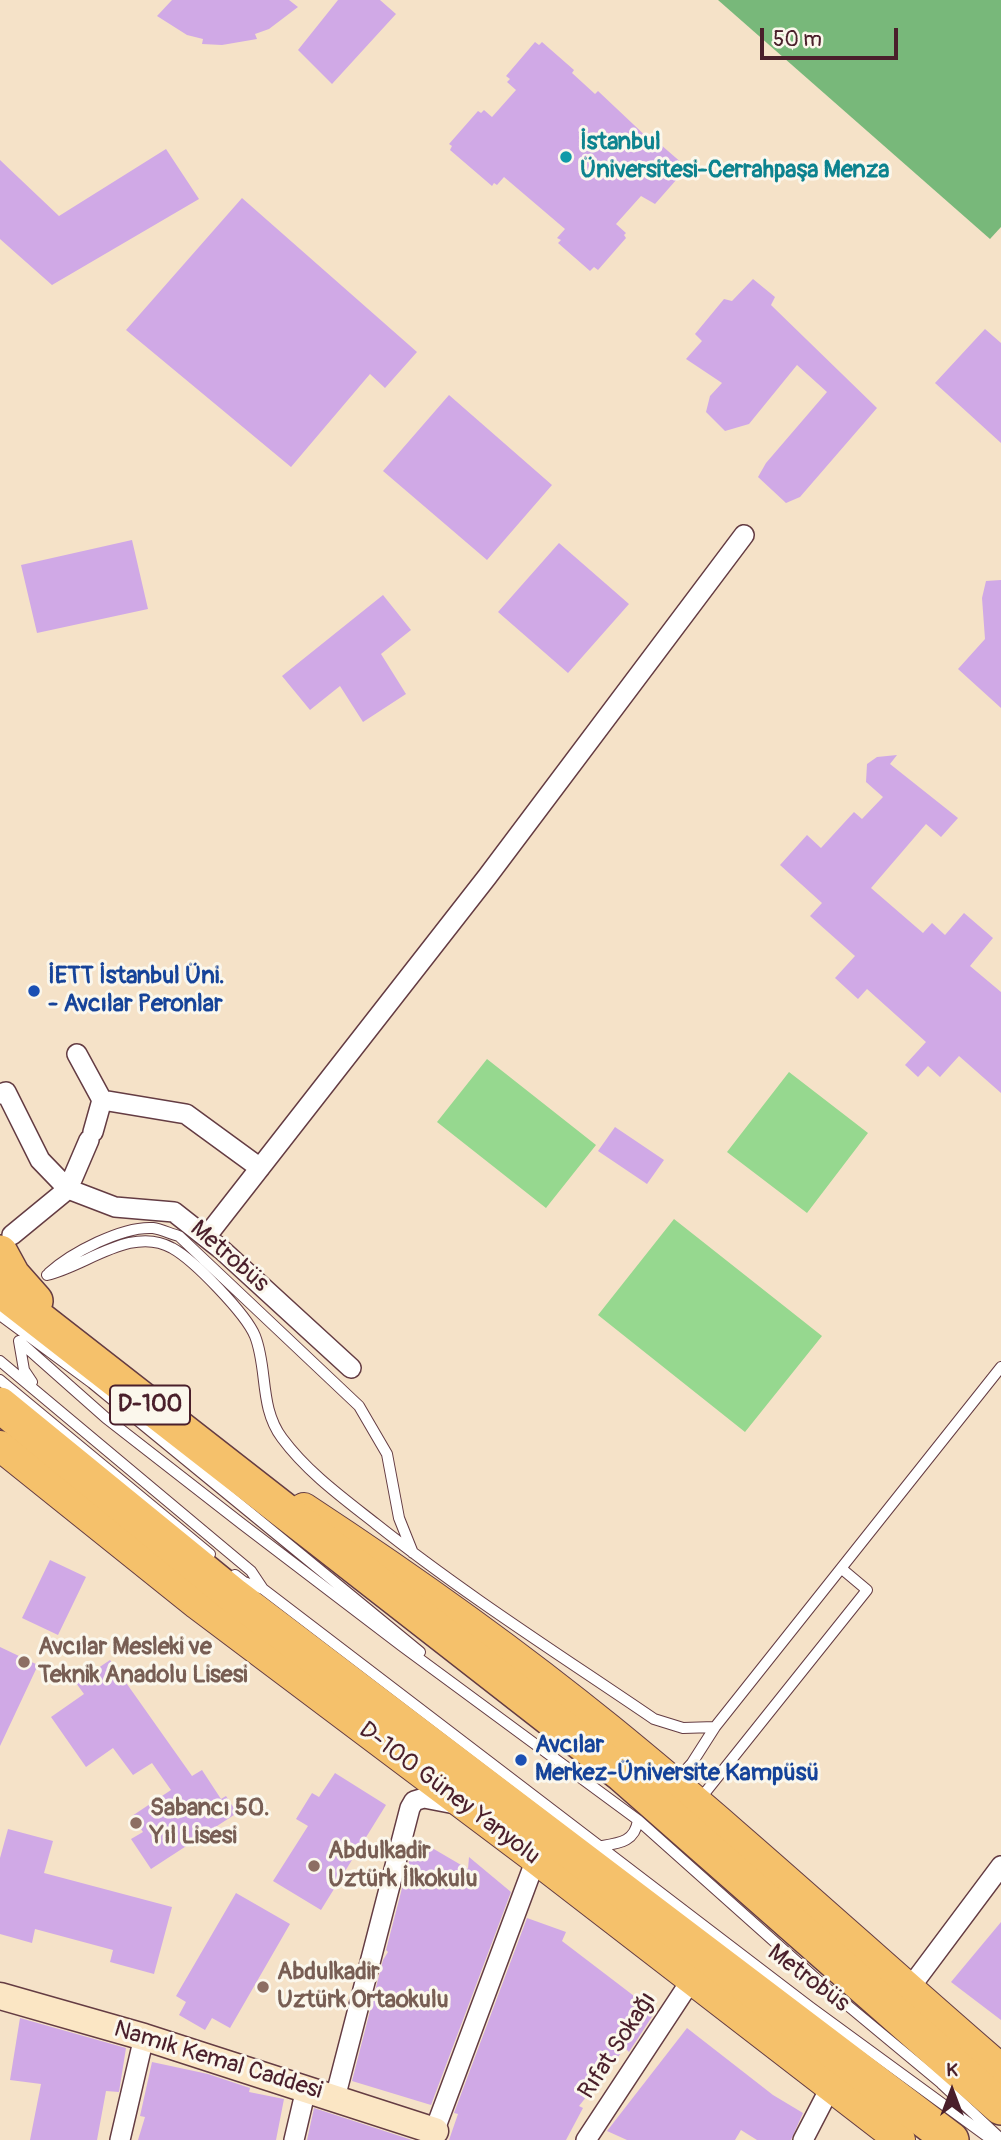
<!DOCTYPE html>
<html>
<head>
<meta charset="utf-8">
<style>
	body { margin:0 }
	#map { position:relative; width:1001px; height:2140px; overflow:hidden; background:#f5e2c8; font-family:Pangolin,sans-serif }
	canvas { display:block }
	.north { position:absolute; left:917px; top:2056px; width:70px; height:70px; -webkit-text-stroke:5px #fbf7ec; paint-order:stroke; rotate:0deg; font-size:19px; font-weight:700; line-height:28px; text-align:center; color:#4a1f2b }
	.north::after { content:''; display:block; margin:auto; width:24px; height:32px; background:#4a1f2b; clip-path:polygon(50% 0,100% 100%,50% 72%,0 100%) }
	.scale { position:absolute; left:760px; top:28px; width:138px; height:32px; box-sizing:border-box; border:4px solid #4a1f2b; border-top:0; padding-left:9px; font-size:21px; line-height:24px; white-space:nowrap; color:#4a1f2b; -webkit-text-stroke:5px #fbf7ec; paint-order:stroke }
</style>
</head>
<body>
<div id="map">
<canvas width="1001" height="2140"></canvas>
<div class="north">K</div>
<div class="scale">50 m</div>
</div>
<script>
const ctx = document.querySelector('canvas').getContext('2d');
ctx.lineJoin = 'round';
function paint(path, color) {
  ctx.fillStyle = color;
  ctx.fill(path, 'evenodd');
}
function strokePath(path, color, width, dash) {
  ctx.strokeStyle = color;
  ctx.lineWidth = width;
  ctx.lineCap = dash ? 'butt' : 'round';
  ctx.setLineDash(dash || []);
  ctx.stroke(path);
}
function write(font, color, halo, rows, align = 'center') {
  ctx.font = font + ' Pangolin,sans-serif';
  ctx.lineWidth = 6;
  ctx.setLineDash([]);
  ctx.textBaseline = 'middle';
  ctx.strokeStyle = halo;
  ctx.fillStyle = color;
  for (const [text, x, y, turn = 0] of rows) {
    ctx.save();
    ctx.translate(x, y);
    ctx.rotate((+turn || 0) * Math.PI / 180);
    ctx.textAlign = isNaN(turn) ? turn : align;
    if (halo) ctx.strokeText(text, 0, 0);
    ctx.fillText(text, 0, 0);
    ctx.restore();
  }
}
paint(new Path2D(`
	M487 1059 596 1145 546 1208 437 1122Z
	M789 1072 868 1133 807 1213 727 1152Z
	M674 1219 822 1336 745 1432 598 1315Z`), '#96d88f');
paint(new Path2D(`
	M718 0H1001V227L990 239Z`), '#78b87a');
paint(new Path2D(`
	M172 0H289L298 7 269 29 255 34 257 39 222 45 202 44 203 39 187 35 157 16Z
	M338 0H380L396 14 332 84 298 50Z
	M535 42 539 45 542 42 574 70 572 73 595 94 598 91 651 141 653 138 683 164 680 168 684 171 655 204 641 196 616 224 626 233 624 235 626 238 598 270 594 267 590 271 558 243 561 240 557 238 565 229 504 177 497 185 494 183 492 186 450 150 452 146 449 144 478 111 481 113 484 110 492 117 516 90 507 82 510 79 506 76Z
	M166 149 199 199 52 285 0 239V160L59 216Z
	M242 198 417 352 385 388 370 374 291 467 126 330Z
	M753 279 775 297 771 305 877 408 800 497 786 503 758 477 766 463 827 392 797 365 749 424 725 431 706 412 710 396 722 383 686 359 702 341 695 334 724 299 732 301Z
	M985 329 1001 343V443L935 383Z
	M449 395 552 485 487 560 383 471Z
	M132 540 148 609 37 633 21 565Z
	M559 543 629 604 568 673 498 612Z
	M1001 580V708L958 669 985 639 982 598 986 581Z
	M383 595 411 630 381 654 406 694 363 722 340 686 310 710 282 676Z
	M897 755 890 764 958 818 941 837 926 824 871 888 923 933 932 923 945 935 964 913 993 938 970 966 1001 992V1093L959 1056 940 1077 928 1066 918 1077 905 1065 926 1042 867 989 858 999 835 978 855 956 810 916 822 903 780 865 807 835 821 848 854 812 862 819 883 797 866 782 867 764 877 757Z
	M615 1127 664 1160 647 1184 598 1151Z
	M50 1560 86 1577 58 1635 22 1618Z
	M0 1647 38 1665 0 1746Z
	M110 1660 192 1776 202 1770 221 1799 226 1796 237 1813 151 1869 131 1839 143 1832 132 1816 171 1790 152 1763 133 1775 113 1748 86 1767 51 1717 84 1694 76 1683Z
	M335 1773 386 1805 321 1910 273 1881 308 1826 296 1819 312 1793 319 1797Z
	M8 1829 53 1841 44 1873 172 1907 154 1974 110 1962 113 1950 35 1929 32 1943 0 1934V1858Z
	M415 1838 468 1869 469 1857 511 1892 431 2105 352 2081 383 1960 388 1952 386 1950Z
	M236 1893 290 1924 230 2028 212 2018 205 2030 179 2015 186 2002 176 1996Z
	M527 1918 566 1932 562 1941 655 2012 629 2052 625 2048 579 2106 583 2108 566 2140H449L458 2114 454 2113Z
	M1001 1922V2020L951 1982Z
	M20 2018 126 2048 119 2092 106 2091 97 2140H30L41 2084 10 2080Z
	M687 2028 773 2095 803 2113 791 2140H757L741 2130 735 2140H627L607 2131Z
	M152 2062 208 2074 250 2088 249 2092 284 2099 276 2140H138L145 2117 140 2116Z
	M314 2108 412 2140H307Z`), '#d0a9e6');
const lane = new Path2D(`
	M49 1273C71 1253 122 1226 153 1228 161 1229 171 1234 179 1236L359 1406 387 1454 399 1518 413 1553
	M47 1275C86 1266 132 1225 172 1248 194 1260 246 1314 255 1336 268 1369 259 1407 282 1438 307 1472 343 1498 376 1524 464 1594 560 1655 654 1719L683 1728 715 1727
	M0 1315 92 1383 420 1652
	M19 1341 106 1418 242 1524 402 1646 638 1820 823 1985 941 2083 1001 2139
	M19 1341 24 1370 32 1382
	M0 1361 251 1571 263 1589
	M0 1380 210 1554
	M235 1575 244 1582 263 1589 810 2007 992 2140
	M675 1782 692 1763 715 1727 1001 1367
	M700 1799 867 1590 842 1569
	M602 1846C621 1843 635 1841 638 1820`);
const street = new Path2D(`
	M77 1054 102 1100 186 1114 260 1168
	M0 1094 6 1092 40 1160 68 1189 115 1207 174 1212 221 1249 351 1368
	M93 1132 102 1100
	M12 1235 68 1189 89 1140
	M206 1237 487 877 744 535
	M909 1989 1001 1866
	M335 2098 410 1808 414 1801 424 1798 455 1804
	M120 2140 144 2037
	M294 2140 306 2089
	M431 2140 536 1859
	M586 2140 692 1979
	M803 2140 831 2086`);
const secondary = new Path2D(`
	M0 1996 144 2037 435 2131`);
const primary = new Path2D(`
	M0 1446 197 1604 536 1859 900 2140
	M304 1508C409 1577 512 1650 609 1729 743 1838 870 1956 1001 2069`);
const highway = new Path2D(`
	M0 1253 12 1275 35 1301
	M0 1289 622 1774 1001 2107
	M0 1405 234 1596 951 2140`);
strokePath(lane, '#643c43', 12);
strokePath(street, '#643c43', 22);
strokePath(secondary, '#643c43', 29);
strokePath(primary, '#643c43', 32);
strokePath(highway, '#643c43', 38);
strokePath(lane, '#fff', 10);
strokePath(street, '#fff', 19);
strokePath(secondary, '#fbe6c4', 26);
strokePath(primary, '#f5c16b', 30);
strokePath(highway, '#f5c16b', 35);
for (const [x, y, r, color] of [
	[566,157,7,"#0f9aa8"],
	[34,991,7,"#1a4fb4"],
	[24,1662,7,"#8d6e63"],
	[521,1760,7,"#1a4fb4"],
	[136,1823,7,"#8d6e63"],
	[314,1866,7,"#8d6e63"],
	[263,1987,7,"#8d6e63"]
]) {
  const dot = new Path2D();
  dot.arc(x, y, r, 0, 2 * Math.PI);
  ctx.fillStyle = color;
  ctx.fill(dot);
  strokePath(dot, '#fbf7ec', 2.5);
}
for (const [x, y, w] of [
	[150,1405,80]
]) {
  const box = new Path2D();
  box.roundRect(x - w / 2, y - 19.5, w, 39, 5);
  ctx.fillStyle = '#fbf7ec';
  ctx.fill(box);
  strokePath(box, '#4a1f2b', 2);
}
write('bold 23px', '#4a1f2b', null, [
	["D-100",150,1405]
]);
write('bold 24px', '#0d838f', '#fbf7ec', [
	["İstanbul",580,143],
	["Üniversitesi-Cerrahpaşa Menza",580,171]
], 'left');
write('bold 24px', '#164399', '#fbf7ec', [
	["İETT İstanbul Üni.",48,977],
	["- Avcılar Peronlar",48,1005],
	["Avcılar",535,1746],
	["Merkez-Üniversite Kampüsü",535,1774]
], 'left');
write('24px', '#4a1f2b', '#fbf7ec', [
	["Metrobüs",229,1257,41],
	["D-100 Güney Yanyolu",449,1794,37],
	["Metrobüs",808,1979,37],
	["Rıfat Sokağı",618,2046,-57],
	["Namık Kemal Caddesi",218,2061,17]
]);
write('bold 24px', '#785e54', '#fbf7ec', [
	["Avcılar Mesleki ve",38,1648],
	["Teknik Anadolu Lisesi",38,1676],
	["Sabancı 50.",150,1809],
	["Yıl Lisesi",150,1837],
	["Abdulkadir",328,1852],
	["Uztürk İlkokulu",328,1880],
	["Abdulkadir",277,1973],
	["Uztürk Ortaokulu",277,2001]
], 'left');
</script>
</body>
</html>
